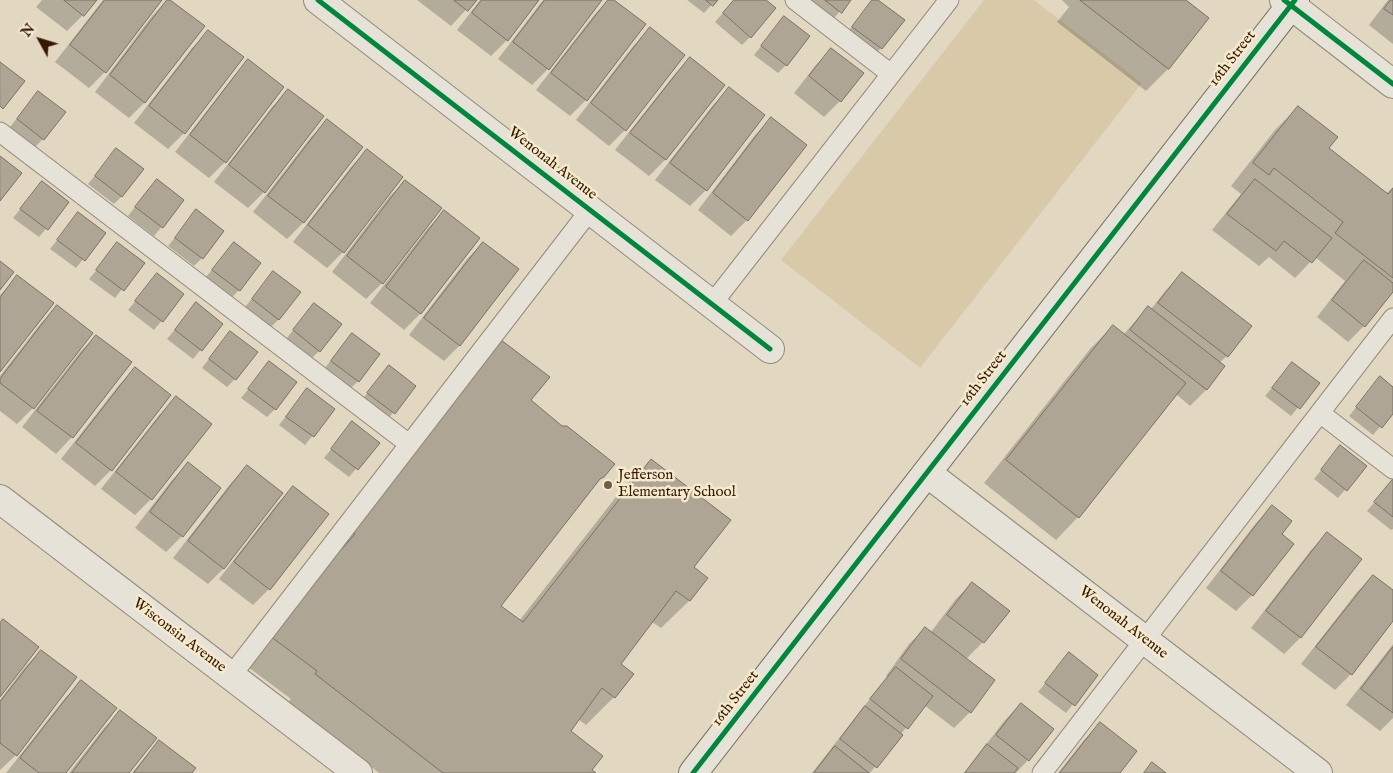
<!DOCTYPE html>
<html>
<head>
<meta charset="utf-8">
<style>
	body { margin:0 }
	#map { position:relative; width:1393px; height:773px; overflow:hidden; background:#e2d8c1; font-family:"IM FELL English",serif }
	canvas { display:block }
	.north { position:absolute; left:15px; top:15px; width:50px; height:50px; -webkit-text-stroke:4px #f5eace; paint-order:stroke; rotate:309deg; font-size:14px; font-weight:700; line-height:20px; text-align:center; color:#361a03 }
	.north::after { content:''; display:block; margin:auto; width:18px; height:22px; background:#361a03; clip-path:polygon(50% 0,100% 100%,50% 72%,0 100%) }
</style>
</head>
<body>
<div id="map">
<canvas width="1393" height="773"></canvas>
<div class="north">N</div>
</div>
<script>
const ctx = document.querySelector('canvas').getContext('2d');
ctx.lineJoin = 'round';
function paint(path, color) {
  ctx.fillStyle = color;
  ctx.fill(path, 'evenodd');
}
function strokePath(path, color, width, dash) {
  ctx.strokeStyle = color;
  ctx.lineWidth = width;
  ctx.lineCap = dash ? 'butt' : 'round';
  ctx.setLineDash(dash || []);
  ctx.stroke(path);
}
function write(font, color, halo, rows, align = 'center') {
  ctx.font = font + ' "IM FELL English",serif';
  ctx.lineWidth = 5;
  ctx.setLineDash([]);
  ctx.textBaseline = 'middle';
  ctx.strokeStyle = halo;
  ctx.fillStyle = color;
  for (const [text, x, y, turn = 0] of rows) {
    ctx.save();
    ctx.translate(x, y);
    ctx.rotate((+turn || 0) * Math.PI / 180);
    ctx.textAlign = isNaN(turn) ? turn : align;
    if (halo) ctx.strokeText(text, 0, 0);
    ctx.fillText(text, 0, 0);
    ctx.restore();
  }
}
paint(new Path2D(`
	M984 0H1034L1142 83 920 368 781 260Z`), '#d8c9a9');
paint(new Path2D(`
	M42 0H95L83 15 67 31 36 7Z
	M103 0H160L105 72 89 88 55 62Z
	M168 0 145 102 129 118 95 92 152 16Z
	M417 0H475L451 26Z
	M480 0H537L507 40 491 56 457 30Z
	M543 0H601L548 69 532 85 498 59Z
	M609 0H612L586 100 570 116 536 90 594 15Z
	M687 0H716L704 13Z
	M734 0H764L750 37 742 45 715 22Z
	M800 0H850L825 28Z
	M874 0H876L881 48 873 56 845 35Z
	M1062 0H1184L1169 68 1146 91 1057 22 1069 7Z
	M1388 0H1393V44L1369 25Z
	M784 18 786 65 778 73 754 55Z
	M650 29 625 130 609 146 576 120 634 45Z
	M208 32 184 133 168 149 134 123 192 48Z
	M832 49 840 101 824 117 794 93 816 65Z
	M690 58 724 85 665 160 649 176 615 150 674 75Z
	M249 61 282 87 225 162 209 178 175 152 233 77Z
	M729 89 764 115 706 190 690 206 655 180 713 105Z
	M288 91 264 192 248 208 214 182 272 107Z
	M38 92 43 139 35 147 10 127Z
	M1298 107 1328 148 1386 194 1393 187V290L1364 326 1348 342 1317 317 1345 281 1315 257 1295 278 1269 257 1259 266 1212 230 1241 194 1231 186 1275 130Z
	M771 119 747 220 731 236 698 210 755 135Z
	M327 121 361 147 303 223 287 239 253 212 311 137Z
	M116 150 122 196 114 204 88 184Z
	M367 150 343 252 327 268 293 242 351 167Z
	M405 181 382 283 366 299 332 272 389 197Z
	M42 183 68 203 39 237 13 218Z
	M149 189 183 201 154 236 128 216Z
	M197 211 202 258 194 266 168 246Z
	M444 212 478 238 420 314 404 330 370 303 428 228Z
	M78 214 104 233 76 268 50 249Z
	M483 243 460 345 444 361 409 335 467 259Z
	M118 244 143 263 115 298 89 279Z
	M234 244 239 290 231 298 205 278Z
	M274 272 279 319 271 327 245 307Z
	M1182 274 1227 356 1219 363 1224 367 1206 390 1190 406 1176 394 1078 517 1056 540 984 483 1090 349 1113 326 1123 335 1148 307 1151 309 1166 290Z
	M157 275 183 295 154 330 128 310Z
	M17 277 0 370V295Z
	M196 304 222 324 193 359 167 339Z
	M314 304 319 351 311 359 286 339Z
	M57 307 33 408 17 424 0 411V376L41 323Z
	M230 332 235 379 227 387 202 368Z
	M352 334 358 381 350 389 324 369Z
	M96 336 72 437 56 454 22 427 80 352Z
	M270 363 275 409 267 417 241 398Z
	M1292 364 1318 383 1291 416 1265 396Z
	M389 367 415 387 386 421 360 402Z
	M135 369 111 470 95 486 61 459 119 385Z
	M473 369 529 401 603 476 589 490 499 606 519 621 623 488 651 461 692 567 707 578 689 601 661 628 652 622 620 664 614 697 586 725 578 719 569 731 590 770 594 773H379L288 702 291 699 244 664Z
	M1380 378 1393 389V412L1373 435 1349 416Z
	M307 390 333 410 305 445 279 425Z
	M176 398 151 499 135 515 101 489 160 414Z
	M352 423 378 443 349 477 324 458Z
	M1340 447 1365 466 1338 498 1314 479Z
	M188 464 182 536 166 552 135 528 172 480Z
	M247 467 224 568 208 584 173 558 231 483Z
	M1393 480V529L1391 530 1367 511Z
	M293 488 269 589 253 605 219 579 277 504Z
	M1272 507 1280 535 1252 595 1236 611 1206 588 1256 523Z
	M1327 534 1360 560 1300 638 1284 654 1251 628 1311 550Z
	M1373 576 1393 592V619L1351 674 1335 690 1301 664 1357 592Z
	M972 583 983 642 966 659 970 712 954 728 924 705 870 773H812L887 677 886 676 909 644 925 628 931 632 956 599Z
	M1393 644V718L1380 731 1346 705Z
	M41 651 16 755 0 770V700L25 667Z
	M1069 654 1096 675 1066 713 1038 692Z
	M81 682 65 773H6L65 698Z
	M1021 704 1053 729 1028 760 1016 773H964L1005 720Z
	M121 712 128 773H69L104 728Z
	M1100 724 1118 773H1058L1084 740Z
	M160 742 191 773H132L144 758Z`), '#0003');
const building = new Path2D(`
	M64 0H97L84 16Z
	M105 0H162L106 73 70 45Z
	M167 0H170L205 26 145 103 110 75Z
	M454 0H477L468 11Z
	M482 0H539L508 41 472 13Z
	M545 0H602L549 70 513 42Z
	M608 0H614L646 24 587 101 551 73Z
	M706 0H718L713 6Z
	M734 0H766L776 8 751 38 723 13Z
	M825 0H851L842 13Z
	M872 0H878L905 20 882 49 852 27Z
	M1080 0H1186L1209 18 1169 69Z
	M1391 0H1393V15L1384 9Z
	M784 16 810 36 787 66 761 46Z
	M650 27 685 55 626 131 591 103Z
	M208 30 244 57 185 134 149 106Z
	M831 48 864 73 841 102 809 76Z
	M690 57 725 85 666 160 630 133Z
	M248 59 284 87 226 163 190 135Z
	M0 62 25 81 3 109 0 106Z
	M729 87 765 115 707 191 670 163Z
	M288 89 324 116 265 193 229 165Z
	M38 91 66 112 44 140 17 119Z
	M1298 106 1338 137 1329 148 1388 194 1393 188V278L1335 233 1343 222 1274 168 1269 175 1253 163Z
	M771 117 807 145 748 221 713 193Z
	M327 119 363 147 304 223 268 196Z
	M116 148 144 169 122 197 95 176Z
	M367 149 403 177 344 253 308 225Z
	M0 156 22 173 0 201Z
	M157 179 184 200 163 228 135 207Z
	M1255 179 1332 238 1312 263 1284 241 1276 251 1227 214Z
	M405 180 442 208 383 284 347 256Z
	M42 181 69 202 48 230 20 209Z
	M196 209 224 231 203 259 175 238Z
	M444 210 480 238 421 314 386 287Z
	M78 212 106 233 85 261 57 240Z
	M117 242 145 263 124 291 96 270Z
	M234 242 261 263 240 291 212 270Z
	M483 242 519 269 460 346 424 318Z
	M1364 260 1393 283V292L1365 327 1332 300Z
	M0 261 14 272 0 290Z
	M273 271 301 292 279 320 252 299Z
	M1182 272 1252 326 1228 357 1158 303Z
	M157 273 184 294 163 322 135 301Z
	M17 275 54 303 0 372V298Z
	M196 302 223 324 202 351 175 330Z
	M314 303 342 324 320 352 293 330Z
	M57 305 93 333 34 409 0 383V379Z
	M1148 306 1225 366 1207 390 1130 330Z
	M1113 325 1186 383 1079 518 1006 460Z
	M230 331 258 352 236 380 209 359Z
	M352 333 380 354 359 382 331 361Z
	M96 335 132 362 73 438 37 411Z
	M501 340 550 377 531 400 562 426H567L615 464 604 477 600 479 501 606 523 622 651 459 731 520 694 567 708 578 690 601 676 591 621 664 634 674 615 698 602 688 571 731 603 756 592 770 596 773H443L315 674 317 671 270 636 339 547 342 549 355 534 351 530Z
	M269 361 297 382 276 410 248 389Z
	M1292 362 1320 383 1300 409 1272 388Z
	M389 365 416 386 395 414 367 393Z
	M135 367 171 395 112 471 76 443Z
	M1380 376 1393 387V414L1382 428 1356 407Z
	M307 388 335 409 314 437 286 417Z
	M176 396 212 424 152 500 116 472Z
	M352 421 380 443 358 470 331 449Z
	M1340 445 1367 466 1347 491 1321 470Z
	M188 462 221 488 183 537 150 512Z
	M247 465 283 493 224 569 188 541Z
	M1393 479V517L1374 502Z
	M293 486 329 514 270 590 234 562Z
	M1272 505 1292 521 1282 534 1294 544 1253 596 1221 571Z
	M1327 532 1362 559 1301 638 1266 611Z
	M1373 575 1393 590V621L1352 675 1316 647Z
	M972 582 1010 611 984 643 947 615Z
	M3 619 39 647 0 697V623Z
	M925 627 995 680 971 713 901 659Z
	M1393 647V713L1361 689Z
	M41 650 77 677 17 756 0 743V702Z
	M1069 652 1098 675 1075 706 1045 683Z
	M896 667 933 696 908 729 870 699Z
	M81 680 117 708 66 773H39L20 758Z
	M1021 703 1054 729 1029 761 996 735Z
	M865 706 903 735 877 768 840 739Z
	M120 710 157 738 129 773H72Z
	M1100 722 1137 751 1120 773H1060Z
	M159 740 196 768 192 773H134Z
	M987 744 1018 768 1014 773H965Z
	M835 746 869 773H814Z
	M1152 762 1166 773H1144Z`);
paint(building, '#aea595');
strokePath(building, '#7a7162', 1);
const lane = new Path2D(`
	M795 0 891 74
	M0 132 409 444
	M712 304 949 0
	M1320 413 1393 469
	M231 676 590 210
	M1042 773 1393 318`);
const street = new Path2D(`
	M318 0 770 349
	M1284 0 1393 84
	M927 473 1318 773
	M0 499 358 773`);
const secondary = new Path2D(`
	M693 773 1295 0`);
strokePath(lane, '#938a7a', 21);
strokePath(street, '#938a7a', 30);
strokePath(secondary, '#7a7162', 30);
strokePath(lane, '#e7e2d7', 19);
strokePath(street, '#e7e2d7', 28);
strokePath(secondary, '#e7e2d7', 28);
strokePath(new Path2D(`
	M318 0 770 349
	M1284 0 1393 84
	M693 773 1295 0`), '#00873e', 5);
for (const [x, y, r, color] of [
	[608,485,5,"#725c46"]
]) {
  const dot = new Path2D();
  dot.arc(x, y, r, 0, 2 * Math.PI);
  ctx.fillStyle = color;
  ctx.fill(dot);
  strokePath(dot, '#f5eace', 2);
}
write('15px', '#361a03', '#f5eace', [
	["16th Street",1233,59,-52],
	["Wenonah Avenue",552,164,38],
	["16th Street",984,379,-52],
	["Wenonah Avenue",1123,623,38],
	["Wisconsin Avenue",179,636,37],
	["16th Street",736,699,-52]
]);
write('15px', '#361a03', '#f5eace', [
	["Jefferson",618,476],
	["Elementary School",618,493]
], 'left');
</script>
</body>
</html>
